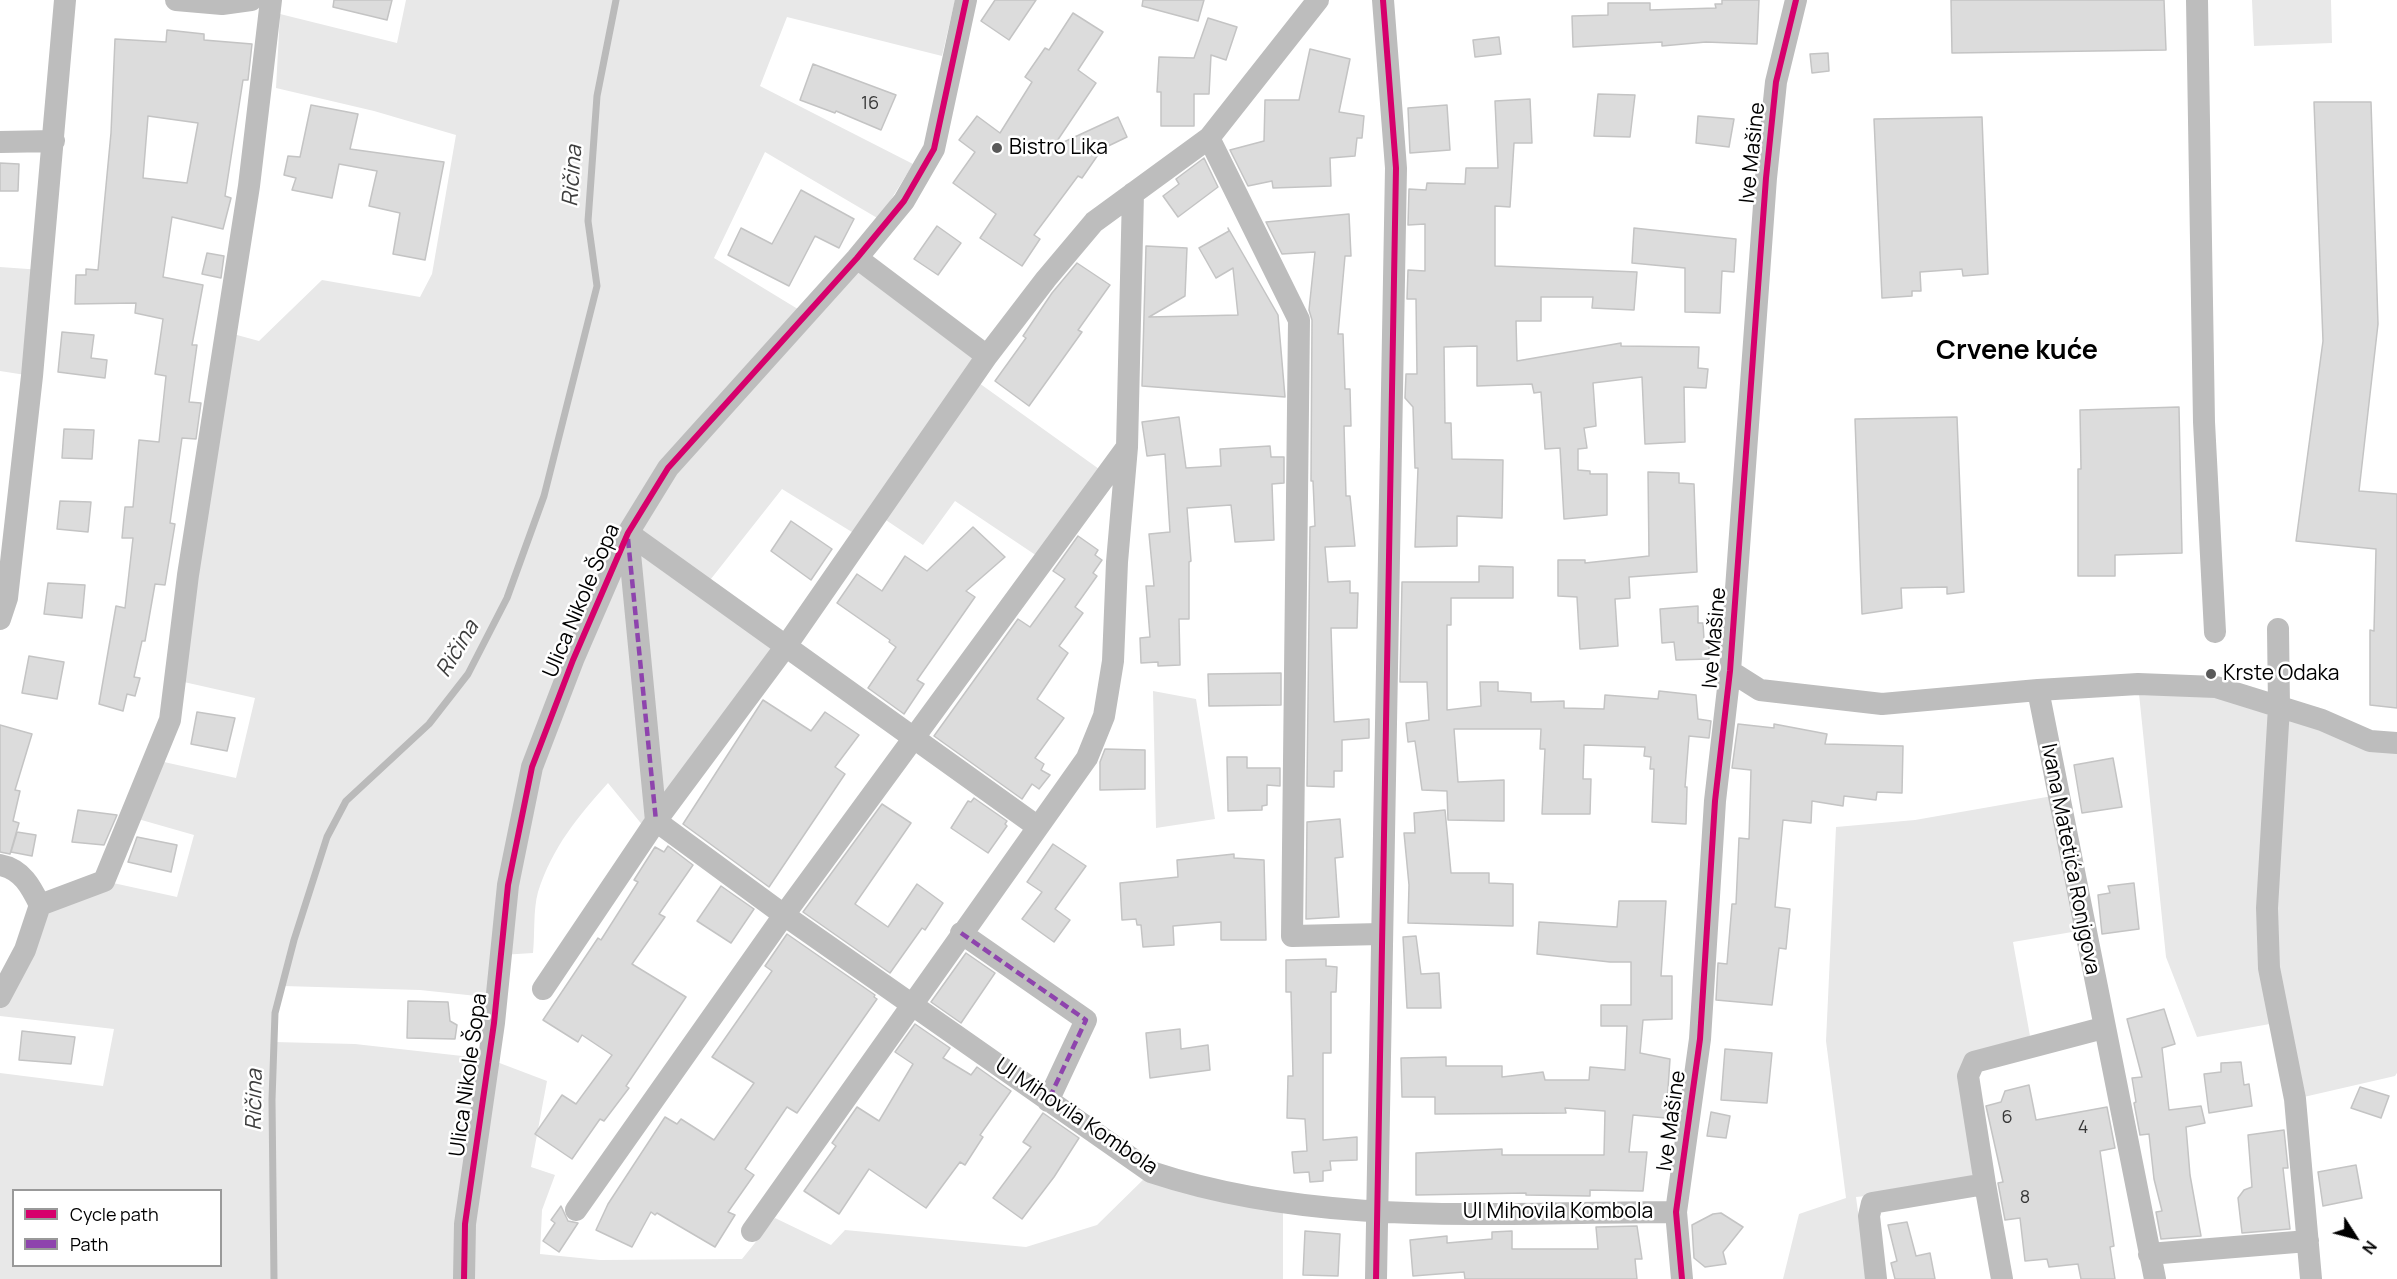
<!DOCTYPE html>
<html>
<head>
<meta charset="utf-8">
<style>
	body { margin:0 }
	#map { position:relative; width:2397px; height:1279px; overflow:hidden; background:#fff; font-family:Manrope,sans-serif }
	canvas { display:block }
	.legend { position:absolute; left:12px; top:1189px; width:210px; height:78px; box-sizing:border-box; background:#fff; border:2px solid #999; margin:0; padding:8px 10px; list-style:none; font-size:18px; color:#000 }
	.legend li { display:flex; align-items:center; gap:12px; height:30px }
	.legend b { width:30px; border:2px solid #999 }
	.north { position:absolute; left:2325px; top:1207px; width:60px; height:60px; -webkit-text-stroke:4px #fff; paint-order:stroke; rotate:126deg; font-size:16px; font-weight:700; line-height:24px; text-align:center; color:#000 }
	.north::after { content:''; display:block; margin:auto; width:21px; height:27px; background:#000; clip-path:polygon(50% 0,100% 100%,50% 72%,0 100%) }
</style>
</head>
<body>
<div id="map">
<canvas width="2397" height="1279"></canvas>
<ul class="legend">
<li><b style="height:8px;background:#d6006c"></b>Cycle path</li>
<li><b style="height:8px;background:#8e44ad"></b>Path</li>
</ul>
<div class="north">N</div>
</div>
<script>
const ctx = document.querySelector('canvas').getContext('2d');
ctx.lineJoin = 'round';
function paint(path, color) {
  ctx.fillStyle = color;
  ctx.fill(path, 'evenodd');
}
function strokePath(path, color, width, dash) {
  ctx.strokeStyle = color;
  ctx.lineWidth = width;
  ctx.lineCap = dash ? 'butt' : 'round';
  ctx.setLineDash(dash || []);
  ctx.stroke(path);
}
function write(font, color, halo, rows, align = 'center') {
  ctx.font = font + ' Manrope,sans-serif';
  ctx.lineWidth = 5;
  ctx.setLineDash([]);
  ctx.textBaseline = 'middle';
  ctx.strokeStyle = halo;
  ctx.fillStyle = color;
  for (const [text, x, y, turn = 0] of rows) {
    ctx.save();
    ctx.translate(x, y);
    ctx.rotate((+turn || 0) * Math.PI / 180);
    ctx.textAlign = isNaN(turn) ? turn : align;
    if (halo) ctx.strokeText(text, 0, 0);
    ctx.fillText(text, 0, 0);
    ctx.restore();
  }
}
paint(new Path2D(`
	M406 0H955L942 56 787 17 760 86 913 164 879 219 765 152 714 258 806 314 857 258 987 356 972 378 1106 474 1043 560 955 501 923 545 877 514 860 537 782 489 703 589 786 646 644 827 608 783C577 818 553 846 538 892 533 910 535 934 533 953L501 955 496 998 420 990 283 986 275 1013 274 1042 355 1044 489 1059 547 1081 531 1167 555 1175 542 1210 540 1254 600 1260 742 1259 775 1218 831 1245 845 1230 1026 1247 1097 1225 1151 1172 1283 1203V1279H0V1073L103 1086 114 1029 0 1016V997L40 905 104 881 177 897 194 835 131 817 155 760 236 778 255 698 175 680 226 332 259 341 322 280 420 297 432 274 456 135 374 111 276 88 280 14 397 43ZM14 1190H220V1266H14Z
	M2252 0H2331L2332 43 2254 46Z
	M0 267 42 270 32 376 0 371Z
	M2138 684 2216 687 2397 743V1073L2395 1076 2295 1099 2281 1022 2197 1037 2166 957Z
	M1153 691 1196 699 1215 819 1156 828Z
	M2058 795 2084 930 2013 942 2030 1036 1974 1062 1985 1184 1856 1197 1867 1279H1783L1799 1214 1846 1198 1826 1041 1836 827 1915 820Z`), '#e8e8e8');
strokePath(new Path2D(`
	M274 1279 272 1100 275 1013 294 940 327 837 346 801 429 724 468 674 507 598 544 496 597 286 588 221 597 96 616 0`), '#bababa', 7);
const building = new Path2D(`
	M334 0H392L387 20 333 7Z
	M995 0H1036L1009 40 981 21Z
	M1143 0H1204L1198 21 1142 6Z
	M1722 0H1759L1757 44 1706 42 1662 46V42L1573 47 1572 16 1608 15V3H1650V10L1716 8 1715 4H1722Z
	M1951 0H2164L2166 50 1952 53Z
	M1073 13 1103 32 1078 70 1096 83 1053 147 1118 117 1127 137 1102 149 1082 178 1078 176 1034 235 1040 239 1022 266 980 238 996 214 953 183 975 152 959 140 977 116 1000 133 1032 82 1025 77 1045 48 1049 50Z
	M1208 18 1237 27 1226 60 1211 55 1209 94H1194V126H1161V92H1157L1159 57 1194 58Z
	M167 30 204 34V40L252 44 248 80H243L225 196 231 198 223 229 172 217 163 277 203 285 192 345H197L189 402 201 403 196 439 182 438 170 523 175 524 165 585 155 584 145 641H142L134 677 140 678 135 696 127 694 123 711 99 704 116 606 125 608 133 538H122L125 507H133L139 440 159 442 166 376 155 374 163 319 135 313 136 303 75 304 76 275H86V269L98 270 111 133 115 39 166 42ZM148 116 198 123 187 183 143 178Z
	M1499 37 1501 54 1475 57 1473 40Z
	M1310 49 1350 59 1339 112 1364 116 1362 138H1357L1355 156 1330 158 1331 186 1273 188 1272 181 1248 186 1230 150 1264 141 1265 100H1299Z
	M1828 53 1829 71 1812 73 1810 54Z
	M813 64 896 95 881 130 836 111 835 113 800 100Z
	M1598 94 1635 95 1630 137 1594 136Z
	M1530 99 1532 143H1514L1510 207 1495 206V266L1637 272 1634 310 1592 308 1593 297H1541V321H1516L1517 361 1621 343V346L1699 347 1698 368 1708 369 1706 388 1684 387 1685 442 1645 444 1642 377 1593 383 1596 426 1584 428 1587 448 1578 449V470L1590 471V474H1607V515L1564 519 1560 448 1545 449 1541 392 1534 393 1532 384 1477 386V346L1444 347 1445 423H1451L1452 459 1503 460 1502 518 1457 516V546L1415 547 1418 468H1415L1413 407 1405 398 1406 374H1417L1416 299H1407L1408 270 1425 271V224L1408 225 1409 189 1426 190 1427 183 1465 184 1466 168H1498L1495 101Z
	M2314 102H2371L2378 324 2359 491 2397 494V708L2370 705V630L2374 631 2376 549 2296 541 2323 341Z
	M311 105 358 114 350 149 444 162 425 260 393 254 400 213 369 206 377 171 339 164 332 198 292 190 296 178 284 175 288 156 300 157Z
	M1447 105 1450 150 1410 153 1408 108Z
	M1698 116 1734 119 1729 147 1696 143Z
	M1982 117 1988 274 1963 276 1962 269 1920 272 1921 291H1912V296L1882 298 1874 119Z
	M1204 158 1218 187 1178 217 1163 196 1179 184 1176 179Z
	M0 163 19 164 18 191H0Z
	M801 190 854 219 839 248 815 236 789 286 728 255 741 228 772 244Z
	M1349 214 1351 256H1345L1338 334H1343L1345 389H1350L1351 426H1344L1346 496H1350L1355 546 1325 547 1328 582 1350 581V593H1358L1357 628H1331L1334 722 1369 719V738L1342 740V771H1334V787L1307 786 1310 527 1315 526 1313 481H1311L1312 320 1309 310 1315 252 1282 254 1266 222Z
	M937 226 961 243 938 275 914 259Z
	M1228 228 1278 315 1285 397 1142 386 1146 246 1187 248 1185 296 1149 317 1238 315 1233 268 1216 278 1199 248 1229 231Z
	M1634 228 1736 239 1734 272 1722 271 1720 313 1685 312V268L1632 263Z
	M207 253 224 256 221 278 202 274Z
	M1077 263 1110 285 1078 330 1082 332 1029 406 995 381 1026 338 1023 336 1052 293Z
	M62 332 94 335 91 358 107 360 105 378 58 372Z
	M2179 407 2182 553 2115 555V576H2078V469H2081L2080 410Z
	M1179 417 1186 468 1221 466 1220 449 1270 446 1271 457H1284V483L1272 484 1274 540 1235 542 1231 505 1187 508 1191 561 1189 562V619H1179L1180 665 1158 666V662L1141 663 1140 638 1150 637 1146 586H1154L1149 534 1170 532 1165 454 1147 456 1142 422Z
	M1957 417 1964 592 1947 594V587L1901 588 1902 608 1862 614 1855 419Z
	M64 429 94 430 92 459 62 458Z
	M1648 472 1679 473V483L1694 484 1697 572 1629 577 1630 598 1615 599 1618 646 1580 649 1577 597 1558 596V560H1585V563L1649 556Z
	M60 501 91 502 88 532 57 529Z
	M791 521 832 549 811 580 771 551Z
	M973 527 1005 557 966 591 975 597 917 680 924 684 904 714 868 688 896 647 889 642 890 640 837 603 857 574 882 591 905 556 927 571Z
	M1078 536 1098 550 1095 555 1102 560 1093 573 1097 576 1075 607 1083 613 1059 646 1068 653 1037 699 1064 718 1035 758 1044 764 1041 770 1050 775 1039 789 1032 784 1022 799 934 736 1018 619 1030 627 1065 579 1053 571Z
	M1479 566 1513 567V598H1451V625H1447V710L1481 706 1480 682H1498V691L1531 693V702L1564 701V708L1604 709 1605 695 1658 699 1659 691 1696 695 1698 719 1711 721 1709 738 1689 736 1685 787H1687L1686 824 1652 822 1654 769H1650L1651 757 1644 756 1645 747 1584 745 1583 779H1591L1590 814H1542L1545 749H1540L1541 729H1454L1458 782 1504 780V821L1448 820 1447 791 1422 790 1415 741 1408 742 1406 723 1429 720 1427 682H1400L1402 582H1479Z
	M48 583 85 585 82 618 44 614Z
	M1698 606V623H1703L1704 639H1709V659L1676 660 1674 642 1662 643 1660 609Z
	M29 656 64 662 57 699 22 693Z
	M1281 673V705L1209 706 1208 674Z
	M763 700 811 731 825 712 859 735 835 767 845 774 769 887 683 824Z
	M197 712 235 718 227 751 191 744Z
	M1738 724 1774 728V724L1827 734 1825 744 1903 746 1902 793 1877 792 1876 800 1844 796 1843 806 1812 801 1811 823 1783 820 1775 907 1790 909 1786 949 1779 948 1772 1005 1716 1000 1718 963 1727 964 1732 904H1736L1739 838 1749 839 1751 770 1732 768Z
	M0 725 32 734 15 790 20 791 13 821 19 823 10 854 0 852Z
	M1105 749 1145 750V789L1100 790V762Z
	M1227 757H1247V768H1280V786L1267 785V805L1262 806V810L1228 811Z
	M2113 758 2122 807 2082 813 2074 765Z
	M974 798 1007 821 1005 824 1007 826 988 853 951 828 968 801 971 802Z
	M882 804 911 823 855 904 888 927 917 884 943 903 925 930 922 928 890 973 803 912Z
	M78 810 117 815 104 845 72 842Z
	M1445 810 1451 873H1489V883L1513 884V926L1408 923 1409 885 1404 833H1415L1414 813Z
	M1340 819 1343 857 1335 858 1339 917 1306 919 1307 822Z
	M17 832 36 835 32 856 11 852Z
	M137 837 177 845 171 872 128 862Z
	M1053 844 1086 866 1055 909 1070 920 1054 942 1022 919 1042 892 1027 882Z
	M668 846 693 865 659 914 665 917 632 964 686 997 626 1086 629 1088 604 1121 600 1119 572 1159 535 1134 562 1095 576 1104 612 1055 582 1035 578 1042 543 1020 598 938 601 940 638 882 634 880 655 847 664 852Z
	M1234 854V858L1264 860 1266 940H1221V922L1173 926 1174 945 1143 947 1141 925H1137L1136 919 1122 920 1120 883 1178 877 1177 860Z
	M2134 883 2139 929 2102 934 2098 895 2110 893 2108 886Z
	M721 886 754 909 731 943 697 921Z
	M1619 901H1666L1661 976H1672V1019L1643 1020 1640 1053 1670 1059 1666 1118 1633 1115 1629 1152H1647L1643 1191 1590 1190V1196L1526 1195V1193L1416 1195V1153L1502 1149V1155H1604L1605 1111 1565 1108 1566 1113 1435 1114V1097H1402L1401 1058 1446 1057V1066H1502V1077L1543 1072 1545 1080H1589L1590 1067 1625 1070 1627 1026H1601V1005H1631V962H1610L1537 954 1539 922 1617 927Z
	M787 934 875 995 874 997 877 999 797 1113 787 1107 745 1169 754 1175 728 1212 735 1215 715 1247 657 1213 655 1215 651 1212 632 1247 596 1230 608 1204 665 1117 677 1124 681 1119 714 1140 754 1083 712 1057 772 971 765 966Z
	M1416 936 1421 974 1439 973 1441 1008H1407L1403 937Z
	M966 953 995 973 961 1023 931 1002Z
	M1326 959V966L1337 967 1336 992H1331V1053H1323V1140L1357 1137V1160L1330 1161 1331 1170 1323 1171V1181L1310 1182 1309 1172 1294 1173 1292 1152 1307 1151 1305 1119 1287 1118 1288 1076H1293L1291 992H1286V960Z
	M408 1001 448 1002 450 1021 457 1025 455 1039 407 1038Z
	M2164 1009 2175 1044 2162 1048 2169 1110 2201 1106 2205 1123 2186 1127 2190 1175 2201 1236 2161 1239 2156 1212 2162 1211 2154 1179 2149 1134 2140 1135 2134 1103 2136 1102 2132 1078 2142 1077 2127 1019Z
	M915 1024 950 1048 943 1058 971 1075 977 1067 1011 1091 980 1135 983 1137 965 1165 960 1162 926 1208 869 1169 839 1214 804 1191 836 1146 832 1143 857 1107 879 1121 913 1064 895 1052Z
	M1180 1029 1181 1049 1208 1045 1210 1070 1150 1078 1146 1033Z
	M22 1031 75 1037 71 1064 19 1060Z
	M1725 1049 1772 1053 1767 1103 1721 1100Z
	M2241 1062 2244 1085 2249 1084 2252 1106 2209 1113 2204 1074 2221 1072V1063Z
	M2029 1085 2036 1120 2107 1107 2115 1148 2100 1151 2114 1246 2110 1247 2115 1279H2081L2078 1264 2049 1267 2047 1259 2025 1261 2020 1218 2005 1220 1998 1183 2003 1182 1986 1106 2001 1102 2005 1091Z
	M2360 1087 2389 1096 2381 1118 2351 1108Z
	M1711 1112 1730 1116 1726 1138 1707 1136Z
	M1043 1113 1079 1138 1054 1177 1022 1219 993 1198 1031 1147 1023 1142Z
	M2284 1130 2288 1168H2283L2290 1229 2242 1233 2238 1198 2244 1190 2252 1187 2248 1135Z
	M2356 1165 2362 1198 2323 1206 2318 1172Z
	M561 1206 568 1221 578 1223 559 1252 543 1241 555 1223 551 1220Z
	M1721 1213 1743 1227 1723 1252 1726 1264 1705 1267 1694 1258 1692 1225 1713 1214Z
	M1907 1222 1916 1256 1930 1253 1935 1279H1895L1891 1263 1897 1261 1888 1225Z
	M1637 1226 1642 1259H1635L1637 1279H1465L1464 1272 1413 1276 1410 1240 1447 1236V1243L1492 1239V1232L1512 1231V1249H1598L1596 1227Z
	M1305 1231 1340 1234 1338 1276 1303 1275Z`);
paint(building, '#dcdcdc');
strokePath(building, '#c4c4c4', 1.5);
strokePath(new Path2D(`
	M176 0 222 4 251 0
	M2197 0 2204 422 2215 632
	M1209 138 1299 320 1292 936 1381 934
	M0 142 54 141
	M857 258 987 356
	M628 533 1038 827
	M628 533 656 821
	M0 619 7 598 32 376 65 0
	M2278 629 2279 707 2267 908 2269 968 2295 1099 2311 1279
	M1730 671 1760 690 1882 704 2038 690 2138 684 2216 687 2322 720 2370 741 2397 743
	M2038 690 2155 1279
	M656 821 784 915 1151 1172C1320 1228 1501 1212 1676 1212
	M0 865C22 869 31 887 40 905L25 950 0 997
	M40 905 104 881 170 720 188 575 249 186 271 0
	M961 933 1086 1020 1048 1101
	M543 989 656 821 786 646 987 356 1046 279 1094 222 1209 138 1318 0
	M1985 1184 2002 1279
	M576 1210 784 915 1127 447
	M752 1231 1087 758 1104 716 1113 661 1117 562 1127 447 1133 193
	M2149 1254 2308 1241
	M464 1279 465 1224 494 1023 508 885 532 767 573 660 628 533 668 468 857 258 904 201 934 149 966 0
	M1376 1279 1396 168 1383 0
	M1682 1279 1676 1212 1700 1039 1715 801 1730 671 1766 178 1776 82 1796 0
	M1876 1279 1869 1216 1872 1203 1985 1184 1968 1076 1974 1062 2103 1028`), '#bdbdbd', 22);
strokePath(new Path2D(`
	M628 539 656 821
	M961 933 1086 1020 1048 1101`), '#8e44ad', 4.5, [9, 4.5]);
strokePath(new Path2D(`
	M464 1279 465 1224 494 1023 508 885 532 767 573 660 628 533 668 468 857 258 904 201 934 149 966 0
	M1376 1279 1396 168 1383 0
	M1682 1279 1676 1212 1700 1039 1715 801 1730 671 1766 178 1776 82 1796 0`), '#d6006c', 6);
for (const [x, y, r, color] of [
	[997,148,6,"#595959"],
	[2211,674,6,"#595959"]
]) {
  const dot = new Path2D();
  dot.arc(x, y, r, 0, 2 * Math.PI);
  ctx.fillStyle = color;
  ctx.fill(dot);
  strokePath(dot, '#fff', 2);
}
write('18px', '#373737', null, [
	["16",870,104],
	["6",2007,1118],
	["4",2083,1128],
	["8",2025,1198]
]);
write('21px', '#000', '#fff', [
	["Bistro Lika",1009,148],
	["Krste Odaka",2223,674]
], 'left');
write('21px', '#000', '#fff', [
	["Ive Mašine",1753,153,-84],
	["Ulica Nikole Šopa",582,601,-67],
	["Ive Mašine",1715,638,-85],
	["Ivana Matetića Ronjgova",2070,859,79],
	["Ulica Nikole Šopa",469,1075,-82],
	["Ul Mihovila Kombola",1076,1117,34],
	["Ive Mašine",1672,1121,-82],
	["Ul Mihovila Kombola",1558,1212]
]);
write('italic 22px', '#3e3e3e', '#fff', [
	["Ričina",573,176,-86],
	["Ričina",458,649,-59],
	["Ričina",255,1100,-89]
]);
write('bold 27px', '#000', '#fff', [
	["Crvene kuće",2017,351]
]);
</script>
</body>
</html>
